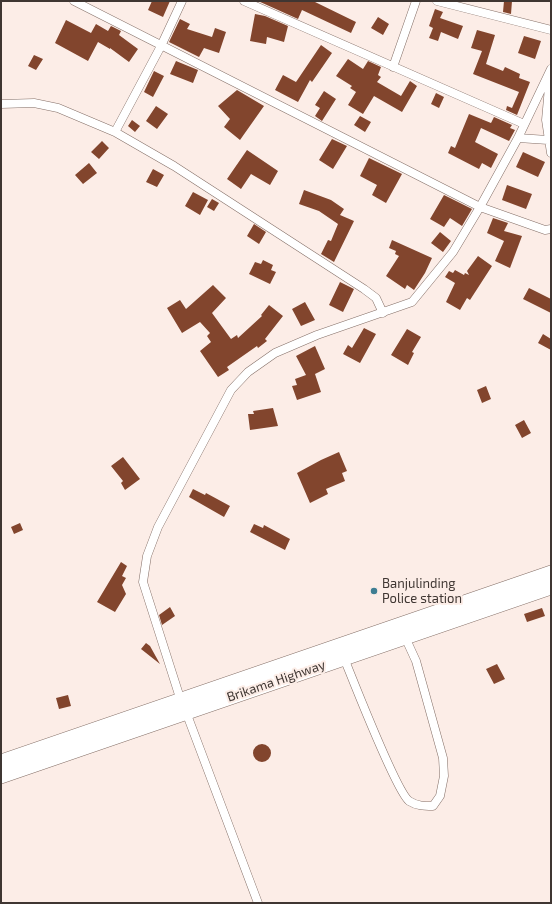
<!DOCTYPE html>
<html>
<head>
<meta charset="utf-8">
<style>
	body { margin:0 }
	#map { position:relative; width:552px; height:904px; overflow:hidden; background:#fcede7; font-family:"Exo 2",sans-serif }
	canvas { display:block }
	.frame { position:absolute; inset:0; border:2px solid #3f3632; pointer-events:none }
</style>
</head>
<body>
<div id="map">
<canvas width="552" height="904"></canvas>
<div class="frame"></div>
</div>
<script>
const ctx = document.querySelector('canvas').getContext('2d');
ctx.lineJoin = 'round';
function paint(path, color) {
  ctx.fillStyle = color;
  ctx.fill(path, 'evenodd');
}
function strokePath(path, color, width, dash) {
  ctx.strokeStyle = color;
  ctx.lineWidth = width;
  ctx.lineCap = dash ? 'butt' : 'round';
  ctx.setLineDash(dash || []);
  ctx.stroke(path);
}
function write(font, color, halo, rows, align = 'center') {
  ctx.font = font + ' "Exo 2",sans-serif';
  ctx.lineWidth = 4;
  ctx.setLineDash([]);
  ctx.textBaseline = 'middle';
  ctx.strokeStyle = halo;
  ctx.fillStyle = color;
  for (const [text, x, y, turn = 0] of rows) {
    ctx.save();
    ctx.translate(x, y);
    ctx.rotate((+turn || 0) * Math.PI / 180);
    ctx.textAlign = isNaN(turn) ? turn : align;
    if (halo) ctx.strokeText(text, 0, 0);
    ctx.fillText(text, 0, 0);
    ctx.restore();
  }
}
paint(new Path2D(`
	M152 1H170L163 17 148 10Z
	M258 1H313L356 22 351 33 302 10 298 19Z
	M504 1H512L511 14 503 12Z
	M435 9 443 12 440 18 463 26 458 39 441 32 438 41 429 38 433 28 429 26Z
	M255 14 265 16 288 26 284 42 267 37 266 44 250 41Z
	M378 17 389 24 383 35 371 28Z
	M180 19 190 24 187 29 212 37 215 28 226 32 219 53 204 48 199 57 169 42Z
	M66 20 91 33 96 24 108 31 111 26 121 31 119 35 138 49 129 62 110 48V49L98 42 88 61 55 43Z
	M477 30 495 35 486 64 503 71 505 67 520 74 519 78 530 82 517 115 506 110 507 106 512 108 519 92 473 74 482 51 471 48Z
	M524 36 541 41 535 59 518 53Z
	M321 45 332 53 312 82 310 80 298 102 275 90 283 75 296 82Z
	M34 55 43 59 36 70 28 66Z
	M348 59 363 69 368 61 381 67 378 75 381 77 377 82 401 96 410 81 417 86 402 112 374 96 363 114 348 105 356 92 350 88 352 86 336 76Z
	M176 61 198 70 193 83 170 74Z
	M154 71 164 76 153 97 144 92Z
	M237 90 264 106 240 140 224 127 230 119 218 106Z
	M324 91 336 99 322 121 315 116 320 108 315 105Z
	M436 93 444 97 439 108 431 104Z
	M156 106 168 114 157 129 146 121Z
	M469 114 491 123 494 117 512 125 510 128 515 130 509 141 481 128 475 142 498 154 491 168 482 163 479 169 448 153 451 146 455 148Z
	M360 116 371 122 365 132 354 125Z
	M132 120 140 126 135 132 128 126Z
	M332 139 347 146 333 169 319 160Z
	M102 141 109 148 99 159 91 152Z
	M247 150 278 171 270 185 251 174 241 189 227 179Z
	M523 152 545 162 538 177 516 167Z
	M369 158 402 174 386 203 372 195 377 185 360 176Z
	M89 163 97 173 83 184 75 175Z
	M153 169 164 175 157 187 146 182Z
	M507 185 532 194 526 209 502 200Z
	M304 190 331 200 344 209 340 215 354 221 334 262 321 254 328 240 331 241 338 224 319 211 299 204Z
	M193 192 208 200 200 215 185 206Z
	M444 195 472 209 462 226 450 218 444 227 430 219Z
	M212 199 219 203 214 211 207 207Z
	M493 218 508 223 504 231 522 236 510 268 495 261 504 241 487 233Z
	M254 224 266 232 259 244 247 236Z
	M440 232 451 241 443 252 431 243Z
	M392 240 432 258 425 273 414 290 407 285 405 289 386 276 399 256 395 254 396 251 389 248Z
	M478 256 492 266 470 300 467 298 460 310 446 302 455 283 445 277 449 271 453 273 455 270 464 275 465 273 469 275 467 271Z
	M263 260 273 265 271 270 276 272 270 284 249 274 255 262 261 264Z
	M340 282 354 289 343 312 329 305Z
	M213 285 226 298 212 313 231 339 237 335 238 338 262 316 261 315 269 305 283 316 265 339 267 341 258 348 257 346 227 367 229 370 218 377 200 351 211 342 207 336 210 333 200 322 182 333 167 308 180 300 186 309Z
	M529 288 551 299V313L523 299Z
	M305 302 315 320 301 326 292 309Z
	M364 328 376 334 360 363 343 354 348 345 352 348Z
	M407 329 421 337 412 352 414 353 408 365 391 355Z
	M543 334 551 339V350L538 343Z
	M315 346 325 369 315 374 321 392 297 400 292 386 297 385 295 379 306 375 296 356Z
	M486 386 491 399 482 403 477 390Z
	M273 408 278 426 250 430 248 414H254L253 411Z
	M524 420 531 433 522 438 515 425Z
	M339 452 347 471 342 473 345 481 326 489 328 494 310 503 297 473 321 460Z
	M123 457 140 479 125 490 121 483 123 481 111 466Z
	M193 489 205 495 206 493 230 506 224 517 189 497Z
	M20 523 23 530 14 534 11 527Z
	M254 524 263 528 264 525 290 539 285 550 250 532Z
	M121 562 127 566 122 576 126 578 122 585 126 594 115 612 97 602Z
	M170 607 175 616 162 625 159 615Z
	M542 608 545 616 527 622 524 614Z
	M146 643 150 646 160 664 141 649Z
	M497 664 505 679 494 684 486 669Z
	M68 695 71 706 59 709 56 698Z
	M253 753a9 9 0 1 1 18 0a9 9 0 1 1-18 0Z`), '#82452d');
const street = new Path2D(`
	M74 1 480 207 545 230 551 229
	M244 1 524 124
	M437 1 551 30
	M393 67 416 1
	M550 76 546 120 551 153
	M1 104 34 103 58 108 115 132 174 166 364 289 376 298 383 313
	M115 132 161 46 182 1
	M518 138 548 140
	M344 658C353 680 396 791 409 801 417 806 424 806 433 806L440 796 444 776 443 758 416 661 405 637
	M181 701 143 582 147 556 158 527 231 390 248 372 275 353 317 335 412 302 453 252 480 207 518 138 551 69
	M186 712 258 903`);
const highway = new Path2D(`
	M1 762 551 573
	M1 776 551 587`);
strokePath(street, '#846f67', 9);
strokePath(highway, '#846f67', 16);
strokePath(street, '#fff', 8);
strokePath(highway, '#fff', 15);
for (const [x, y, r, color] of [
	[374,591,4,"#3e7d92"]
]) {
  const dot = new Path2D();
  dot.arc(x, y, r, 0, 2 * Math.PI);
  ctx.fillStyle = color;
  ctx.fill(dot);
  strokePath(dot, '#fcede7', 1.5);
}
write('13px', '#3f3632', '#fcede7', [
	["Banjulinding",382,584],
	["Police station",382,599]
], 'left');
write('13px', '#3f3632', '#fcede7', [
	["Brikama Highway",276,681,-19]
]);
</script>
</body>
</html>
